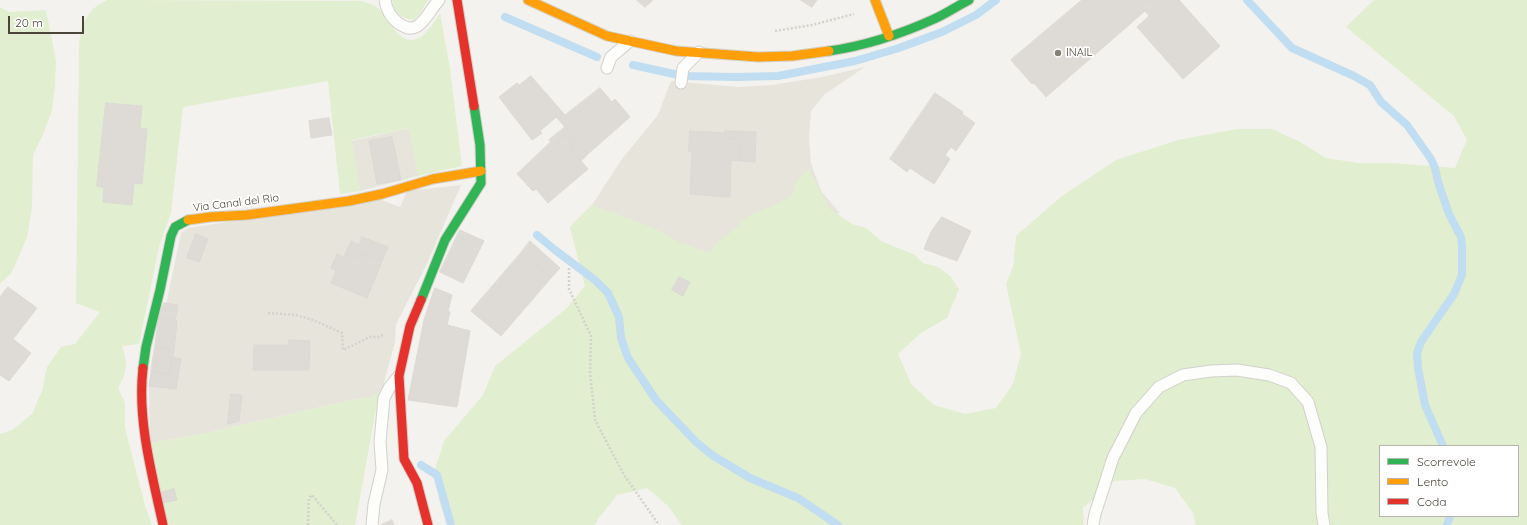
<!DOCTYPE html>
<html>
<head>
<meta charset="utf-8">
<style>
	body { margin:0 }
	#map { position:relative; width:1527px; height:525px; overflow:hidden; background:#f4f2ee; font-family:Quicksand,sans-serif }
	canvas { display:block }
	.legend { position:absolute; left:1379px; top:445px; width:140px; height:72px; box-sizing:border-box; background:#fff; border:1px solid #b7b4b0; margin:0; padding:5px 7px; list-style:none; font-size:12px; color:#4b4439 }
	.legend li { display:flex; align-items:center; gap:8px; height:20px }
	.legend b { width:20px; border:1px solid #b7b4b0 }
	.scale { position:absolute; left:8px; top:16px; width:76px; height:18px; box-sizing:border-box; border:2px solid #4b4439; border-top:0; padding-left:5px; font-size:12px; line-height:14px; white-space:nowrap; color:#4b4439; -webkit-text-stroke:3px #fff; paint-order:stroke }
</style>
</head>
<body>
<div id="map">
<canvas width="1527" height="525"></canvas>
<ul class="legend">
<li><b style="height:5px;background:#30b455"></b>Scorrevole</li>
<li><b style="height:5px;background:#ff9f0a"></b>Lento</li>
<li><b style="height:5px;background:#e5322d"></b>Coda</li>
</ul>
<div class="scale">20 m</div>
</div>
<script>
const ctx = document.querySelector('canvas').getContext('2d');
ctx.lineJoin = 'round';
function paint(path, color) {
  ctx.fillStyle = color;
  ctx.fill(path, 'evenodd');
}
function strokePath(path, color, width, dash) {
  ctx.strokeStyle = color;
  ctx.lineWidth = width;
  ctx.lineCap = dash ? 'butt' : 'round';
  ctx.setLineDash(dash || []);
  ctx.stroke(path);
}
function write(font, color, halo, rows, align = 'center') {
  ctx.font = font + ' Quicksand,sans-serif';
  ctx.lineWidth = 3.5;
  ctx.setLineDash([]);
  ctx.textBaseline = 'middle';
  ctx.strokeStyle = halo;
  ctx.fillStyle = color;
  for (const [text, x, y, turn = 0] of rows) {
    ctx.save();
    ctx.translate(x, y);
    ctx.rotate((+turn || 0) * Math.PI / 180);
    ctx.textAlign = isNaN(turn) ? turn : align;
    if (halo) ctx.strokeText(text, 0, 0);
    ctx.fillText(text, 0, 0);
    ctx.restore();
  }
}
paint(new Path2D(`
	M865 67 825 94 811 111 809 138 811 163 821 191 840 213 745 230 693 283 578 256 570 227 592 205 622 159 658 115 671 81 739 87 772 85 822 77Z
	M410 128 418 176 360 191 351 141Z
	M461 185 426 266 396 324 395 342 382 390 369 398H361L202 434 150 443 149 386 181 233 188 228 379 199 400 207 407 191Z`), '#e7e4dc');
paint(new Path2D(`
	M107 0 362 1C367 3 375 5 379 9 385 15 389 23 394 29 414 54 429 31 440 13L450 69 462 166 418 176 409 128 352 140 360 191 340 194 328 81 183 107 171 213 159 247 139 344 122 346C128 361 127 374 118 388L125 403V428L146 509 152 525H0V434L12 430 32 414 42 391 47 367 61 347 75 344 100 312 76 303 79 42 81 31 86 18 94 8Z
	M392 0H428L420 14 414 20C402 19 394 12 392 0Z
	M1374 0H1527V525H1196L1193 513 1175 488 1145 479 1114 481 1083 508 1084 525H682L668 506 647 488 617 495 598 519 595 525H447L439 500 435 469 444 441 483 395 495 366 567 308 585 286 570 227 592 205 654 228 680 243 711 253 715 244 735 229 746 217 779 203 792 195 797 180 808 169 830 209 852 224 866 228 881 241 915 255 923 263 938 267 950 276 959 289 947 318 921 333 898 354 911 384 934 405 965 414 996 408 1013 384 1021 354 1006 284 1013 267 1016 236 1062 196 1116 160 1178 140 1237 129H1272L1300 142 1326 158 1359 163H1392L1455 168 1467 140 1454 116 1346 27ZM1380 446H1518V516H1380Z
	M0 7 9 12 46 10 56 61 55 86 52 110 44 132 33 155 32 207 27 237 12 272 0 284Z
	M382 390 376 409 355 525H168L150 443 202 434 361 398H369Z`), '#e1eecf');
strokePath(new Path2D(`
	M1247 0 1292 48 1354 76 1370 85 1381 102 1407 125 1431 159 1435 168 1438 182 1449 214 1461 237 1462 246V275L1454 294 1421 342 1417 353 1418 368 1425 405 1443 446
	M505 17 597 57
	M633 65 683 76 736 77 778 76 855 61 899 48 942 32 976 15 996 0
	M537 235 555 250 595 280 608 293 619 317 621 338 628 358 656 400 696 442 712 455 750 478 798 498 838 525
	M421 465 437 475 451 525
	M1447 525 1450 516`), '#c0ddf1', 8);
const building = new Path2D(`
	M637 0H653L645 7Z
	M801 0H817L812 7Z
	M1082 0H1149L1153 5 1157 1 1162 5 1167 0H1179L1220 46 1183 79 1137 27 1149 16 1145 11 1046 97 1034 83 1032 84 1011 60Z
	M1149 0H1158L1153 5Z
	M1158 0H1167L1162 5Z
	M531 76 565 115 559 120 556 117 540 131 542 133 532 140 499 97 517 83 519 85Z
	M600 88 612 102 615 99 630 117 588 154 559 120Z
	M935 93 963 112 962 114 975 123 956 151 951 147 945 155 950 159 934 184 910 168 907 172 890 159Z
	M106 103 142 106 140 128 147 129 142 184 134 183 132 205 103 202 104 188 97 186Z
	M329 118 332 135 311 138 309 121Z
	M565 127 588 154 581 161 569 147 573 144 565 135 554 146 549 140Z
	M690 131 725 133V138L740 139V161L731 160 730 197 690 194 692 152H689Z
	M725 131 756 132 755 162 740 161V139L725 138Z
	M565 135 573 144 565 151 557 143Z
	M392 137 401 180 377 184 369 141Z
	M551 142 554 146 557 143 565 151 569 147 588 169 548 203 536 189 533 191 517 174Z
	M942 217 971 231 957 261 924 249 931 232Z
	M460 230 484 241 463 283 440 272Z
	M196 234 208 239 199 262 187 258Z
	M362 237 388 247 382 261 362 253 360 258 346 252 351 241 359 245Z
	M530 241 560 268 551 278 521 253Z
	M346 252 360 258 362 253 382 261 367 298 331 283 336 271 331 268 337 254 344 257Z
	M521 253 551 278 501 336 471 311Z
	M679 277 690 282 683 296 672 290Z
	M8 287 37 308 13 339 31 353 9 381 0 375V297Z
	M435 288 452 295 448 311 450 312 447 325 470 331 457 407 408 400 424 320Z
	M164 303 178 305 175 320 159 318Z
	M159 318 177 321 174 350 155 347Z
	M289 340 310 341 309 370H253L254 345H289Z
	M155 347 174 350 169 374 151 372Z
	M172 357 181 359 176 389 149 386 151 372 169 374Z
	M231 394 242 395 239 421 228 424Z
	M174 489 177 500 162 503 160 493Z
	M392 520 394 525H381Z`);
paint(building, '#dedbd6');
strokePath(building, '#dcd9d4', 1);
const lane = new Path2D(`
	M385 0C386 8 390 16 397 22 419 40 426 14 439 0
	M607 68 611 57 630 41
	M681 83 683 68 699 52
	M372 525 374 504 382 470 380 442 384 398 389 388 398 377
	M1093 525 1095 514 1113 458 1136 413 1159 387 1183 375 1211 371 1237 370 1269 375 1291 383 1308 402 1321 447 1322 513 1324 525`);
const fast = new Path2D(`
	M829 51C864 46 901 34 934 19 946 14 957 6 969 0
	M421 300 445 240 481 183 480 145 474 106
	M143 368 146 347 160 290 171 236 175 227 188 220`);
const slow = new Path2D(`
	M528 0 607 36 676 51 758 57 792 56 829 51
	M875 0 889 36
	M188 220 210 217 247 215 349 201 382 194 433 179 481 171`);
const jam = new Path2D(`
	M457 0 474 106
	M421 300 410 326 399 376 404 459 417 483 428 525
	M143 368C137 420 152 474 163 525`);
strokePath(lane, '#d2d0cb', 13);
strokePath(fast, '#d3cfc5', 11);
strokePath(slow, '#d3cfc5', 11);
strokePath(jam, '#d3cfc5', 11);
strokePath(new Path2D(`
	M775 31 812 25 854 14
	M569 268V289L591 336 590 372 595 420 624 475 659 525
	M268 313 296 315 313 320 342 333 343 350 370 337H378L383 335
	M308 525 309 498 312 495 337 525`), '#d3d2cc', 2.5, [2, 2]);
strokePath(lane, '#fdfdfc', 11);
strokePath(fast, '#30b455', 9);
strokePath(slow, '#ff9f0a', 9);
strokePath(jam, '#e5322d', 9);
for (const [x, y, r, color] of [
	[1058,53,4,"#868178"]
]) {
  const dot = new Path2D();
  dot.arc(x, y, r, 0, 2 * Math.PI);
  ctx.fillStyle = color;
  ctx.fill(dot);
  strokePath(dot, '#fff', 1.5);
}
write('11px', '#4b4439', '#fff', [
	["INAIL",1066,53]
], 'left');
write('11px', '#4b4439', '#fff', [
	["Via Canal del Rio",236,203,-7]
]);
</script>
</body>
</html>
